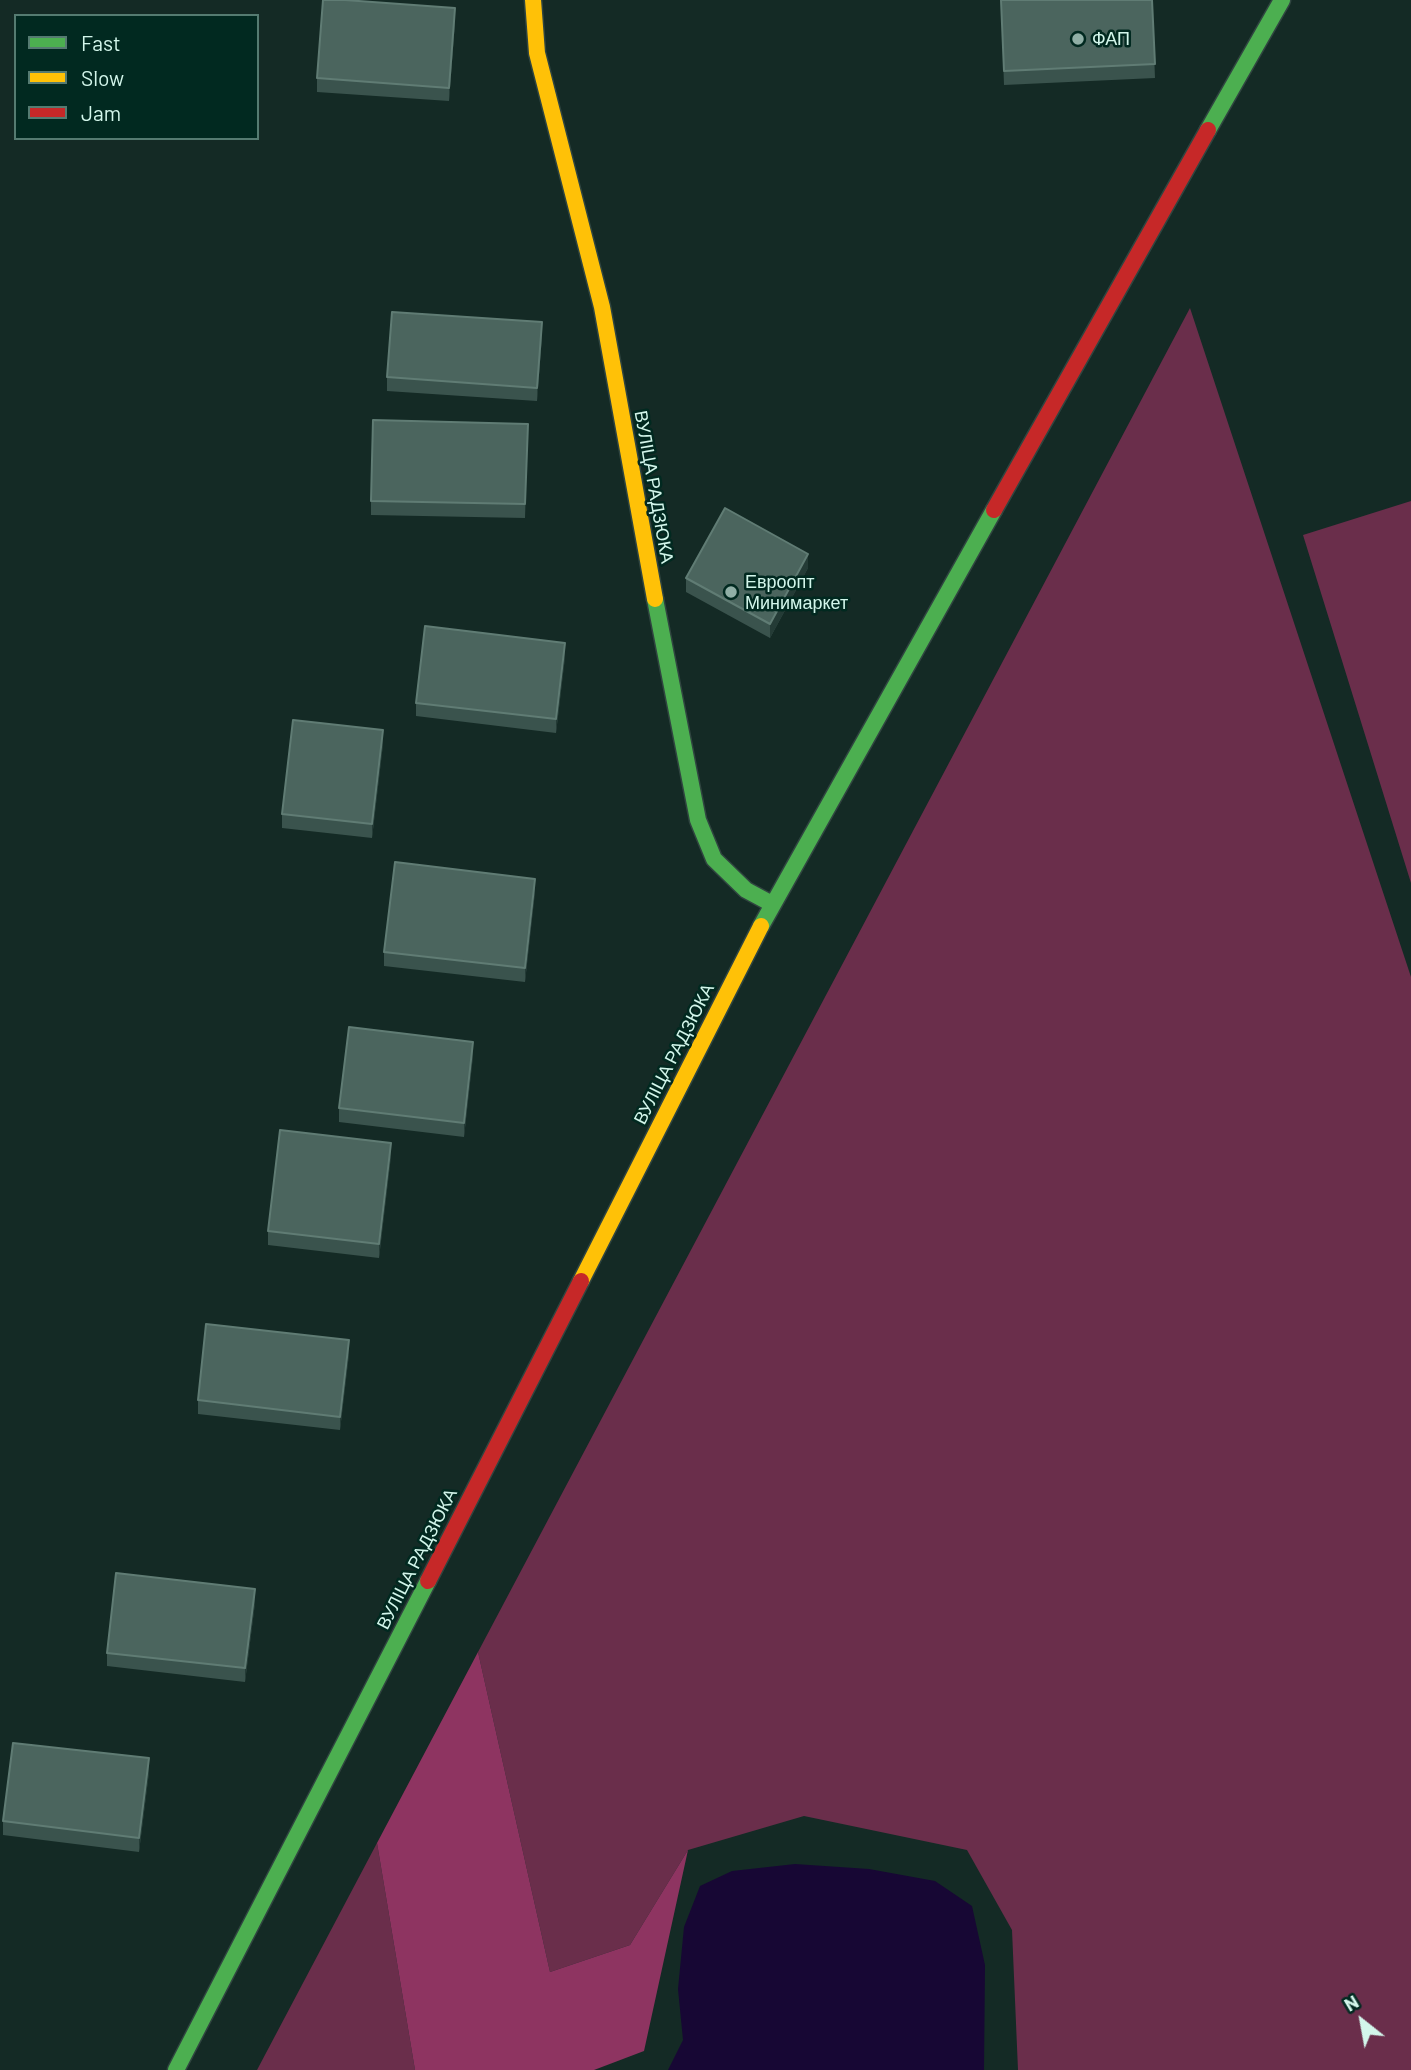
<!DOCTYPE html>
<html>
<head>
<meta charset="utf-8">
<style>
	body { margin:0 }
	#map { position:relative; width:1411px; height:2070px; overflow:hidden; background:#142a25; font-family:Barlow,sans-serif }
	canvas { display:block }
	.legend { position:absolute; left:14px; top:14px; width:245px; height:126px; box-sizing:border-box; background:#012920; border:2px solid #557b71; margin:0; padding:9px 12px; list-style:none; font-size:21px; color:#d3f6eb }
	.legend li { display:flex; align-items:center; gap:14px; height:35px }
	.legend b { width:35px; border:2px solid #557b71 }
	.north { position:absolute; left:1327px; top:1986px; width:70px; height:70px; -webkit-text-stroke:5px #012920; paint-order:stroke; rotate:329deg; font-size:19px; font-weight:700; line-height:28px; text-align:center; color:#d3f6eb }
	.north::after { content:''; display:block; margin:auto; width:24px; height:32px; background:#d3f6eb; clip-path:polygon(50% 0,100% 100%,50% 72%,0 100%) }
</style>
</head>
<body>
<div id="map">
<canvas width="1411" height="2070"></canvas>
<ul class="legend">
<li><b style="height:9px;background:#4caf50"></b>Fast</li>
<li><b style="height:9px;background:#ffc107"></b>Slow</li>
<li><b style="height:9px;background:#c62828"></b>Jam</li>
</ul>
<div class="north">N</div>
</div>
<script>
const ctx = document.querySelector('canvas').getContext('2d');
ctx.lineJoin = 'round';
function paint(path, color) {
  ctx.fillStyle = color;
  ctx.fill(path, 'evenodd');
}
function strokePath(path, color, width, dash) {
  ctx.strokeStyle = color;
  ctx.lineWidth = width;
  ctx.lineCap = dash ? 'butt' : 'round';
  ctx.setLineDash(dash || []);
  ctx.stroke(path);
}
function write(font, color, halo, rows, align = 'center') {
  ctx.font = font + ' Barlow,sans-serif';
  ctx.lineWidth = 5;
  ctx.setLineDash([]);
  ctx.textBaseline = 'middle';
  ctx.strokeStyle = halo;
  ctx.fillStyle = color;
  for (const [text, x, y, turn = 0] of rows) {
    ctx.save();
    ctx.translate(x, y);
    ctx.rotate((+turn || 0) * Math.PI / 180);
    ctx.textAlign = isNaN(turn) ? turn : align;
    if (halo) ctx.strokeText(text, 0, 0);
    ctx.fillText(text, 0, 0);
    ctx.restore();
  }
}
paint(new Path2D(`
	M1190 308 1411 977V2070H1018L1012 1930 967 1850 804 1816 688 1850 630 1945 550 1972 478 1652Z
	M1411 501V883L1303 535Z
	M377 1843 415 2070H257Z`), '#6a2e4b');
paint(new Path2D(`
	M478 1652 550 1972 630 1945 688 1850 644 2051 594 2070H415L377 1843Z`), '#8e3461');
paint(new Path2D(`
	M795 1864 869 1869 935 1881 972 1906 985 1965 984 2070H668L683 2040 678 1989 684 1927 700 1886 732 1871Z`), '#170734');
const fast = new Path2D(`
	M1208 130 1282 0
	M655 599 698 820 714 859 746 890 772 904
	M761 926 994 510
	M176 2070 428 1581`);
const slow = new Path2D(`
	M533 0 537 53 602 307 655 599
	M581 1281 761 926`);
const jam = new Path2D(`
	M994 510 1208 130
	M428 1581 581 1281`);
strokePath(fast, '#304540', 19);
strokePath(slow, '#304540', 19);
strokePath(jam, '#304540', 19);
strokePath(fast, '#4caf50', 16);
strokePath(slow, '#ffc107', 16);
strokePath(jam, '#c62828', 16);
paint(new Path2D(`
	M1001 0H1152L1155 78 1004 85Z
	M455 22 449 101 317 92V78Z
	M542 336 537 401 387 391V377Z
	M528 424 525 518 371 515V501Z
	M808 568 770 638 686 592V578Z
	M565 657 556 733 416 716V703Z
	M383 744 372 838 282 828V814Z
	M535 892 525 982 384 966V952Z
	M473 1056 464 1137 339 1122V1108Z
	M391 1156 379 1258 268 1245V1231Z
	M349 1354 340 1430 198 1414V1400Z
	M255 1603 245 1682 107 1666V1653Z
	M149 1772 139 1852 3 1835V1821Z`), '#3a534d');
paint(new Path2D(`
	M455 8V22L449 101V88Z
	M542 322V336L537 401V388Z
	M808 554V568L770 638V624Z
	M565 643V657L556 733V719Z
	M383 730V744L372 838V824Z
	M535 879V892L525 982V968Z
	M473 1042V1056L464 1137V1123Z
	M391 1143V1156L379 1258V1244Z
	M349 1340V1354L340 1430V1417Z
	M255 1589V1603L245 1682V1668Z
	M149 1758V1772L139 1852V1838Z`), '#243b36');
const building = new Path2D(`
	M323 0H345L455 8 449 88 317 78Z
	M1001 0H1152L1155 64 1004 71Z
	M392 312 542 322 537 388 387 377Z
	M373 420 528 424 525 504 371 501Z
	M725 508 808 554 770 624 686 578Z
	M425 626 565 643 556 719 416 703Z
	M293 720 383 730 372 824 282 814Z
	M395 862 535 879 525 968 384 952Z
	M349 1027 473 1042 464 1123 339 1108Z
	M280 1130 391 1143 379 1244 268 1231Z
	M206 1324 349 1340 340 1417 198 1400Z
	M116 1573 255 1589 245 1668 107 1653Z
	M13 1743 149 1758 139 1838 3 1821Z`);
paint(building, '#4b655e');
strokePath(building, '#607c74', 2);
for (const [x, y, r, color] of [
	[1078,39,7,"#90afa6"],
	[731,592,7,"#90afa6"]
]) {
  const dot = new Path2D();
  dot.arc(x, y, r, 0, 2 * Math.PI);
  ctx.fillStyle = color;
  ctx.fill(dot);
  strokePath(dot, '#012920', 2.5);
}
write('18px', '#d3f6eb', '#012920', [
	["ФАП",1092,39],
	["Евроопт",745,582],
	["Минимаркет",745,603]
], 'left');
write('18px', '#d3f6eb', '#012920', [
	["ВУЛІЦА РАДЗЮКА",654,487,80],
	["ВУЛІЦА РАДЗЮКА",674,1054,-63],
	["ВУЛІЦА РАДЗЮКА",417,1559,-63]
]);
</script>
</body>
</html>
